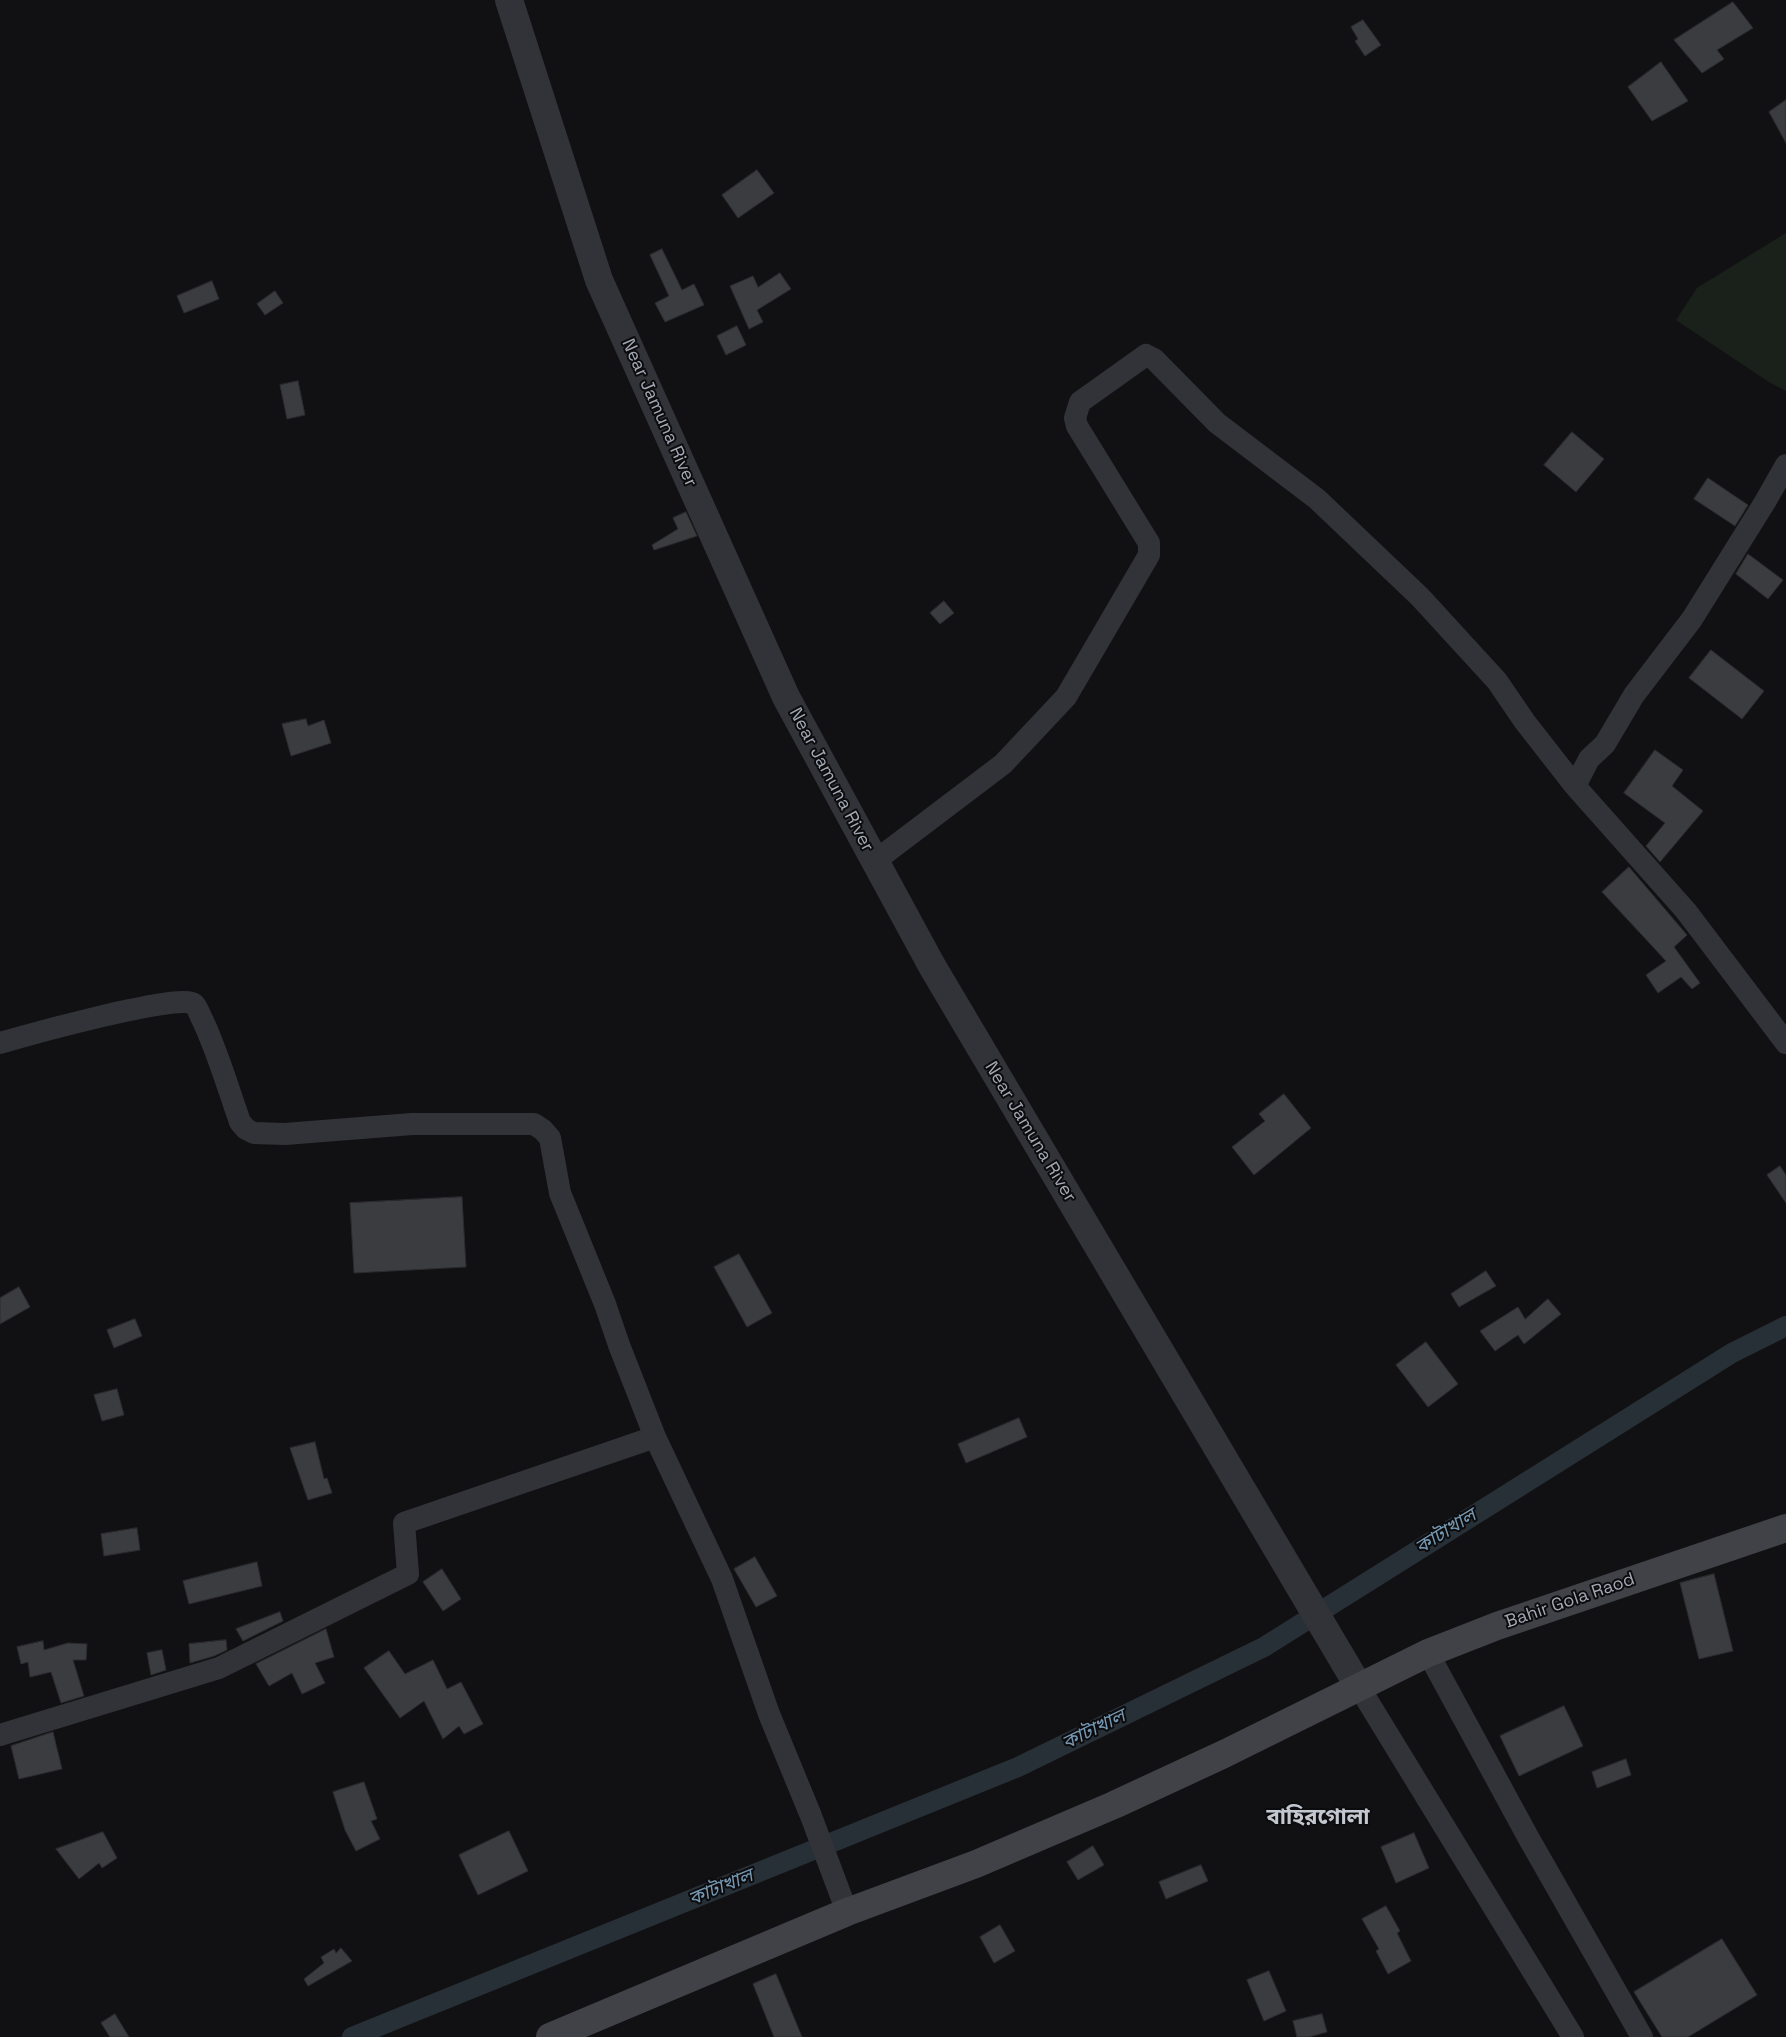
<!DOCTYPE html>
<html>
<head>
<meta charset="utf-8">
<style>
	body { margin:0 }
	canvas { display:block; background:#111113 }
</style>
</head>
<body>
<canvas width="1786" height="2037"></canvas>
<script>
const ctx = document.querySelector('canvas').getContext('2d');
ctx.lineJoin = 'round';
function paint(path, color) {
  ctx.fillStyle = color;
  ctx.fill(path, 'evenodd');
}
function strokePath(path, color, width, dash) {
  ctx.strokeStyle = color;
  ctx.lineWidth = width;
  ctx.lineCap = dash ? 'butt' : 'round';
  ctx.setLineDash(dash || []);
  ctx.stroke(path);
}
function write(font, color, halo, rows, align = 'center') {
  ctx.font = font + ' "Space Grotesk","Noto Sans Bengali",sans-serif';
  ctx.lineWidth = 4;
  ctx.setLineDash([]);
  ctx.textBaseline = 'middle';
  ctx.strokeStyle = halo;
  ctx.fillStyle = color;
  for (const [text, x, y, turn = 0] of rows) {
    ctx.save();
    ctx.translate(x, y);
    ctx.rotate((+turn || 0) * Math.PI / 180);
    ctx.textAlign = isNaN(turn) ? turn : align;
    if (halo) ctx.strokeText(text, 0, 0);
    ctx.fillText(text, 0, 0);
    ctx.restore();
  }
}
paint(new Path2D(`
	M1786 233V391L1769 382 1676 320 1697 288Z`), '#19211a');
strokePath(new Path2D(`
	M352 2037 1018 1767 1264 1647 1732 1353 1786 1326`), '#273037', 20);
const building = new Path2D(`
	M1733 2 1753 28 1717 50 1724 59 1702 73 1674 40Z
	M1363 20 1381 45 1365 56 1355 41 1358 39 1351 27Z
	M1661 62 1688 101 1652 121 1628 87Z
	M1786 100V143L1769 112Z
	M757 170 774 193 738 218 722 195Z
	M662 249 682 290 694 284 704 305 665 322 655 303 669 296 650 255Z
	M780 273 791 289 757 310 763 322 749 329 730 286 753 276 758 287Z
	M212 281 219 299 184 313 177 296Z
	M275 291 283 303 265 315 257 304Z
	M737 326 746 345 726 355 717 336Z
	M298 381 305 415 287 419 280 385Z
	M1572 432 1604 459 1576 492 1544 465Z
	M1708 478 1748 505 1735 526 1694 499Z
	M686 512 697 536 654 550 652 545 678 529 673 518Z
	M1748 554 1783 580 1768 599 1736 574Z
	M944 601 954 613 940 624 930 613Z
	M1711 650 1764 691 1742 719 1689 678Z
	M306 719 308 726 324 720 331 743 291 756 282 724Z
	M1655 750 1683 770 1672 786 1703 811 1660 862 1646 846 1665 823 1624 793Z
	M1629 867 1687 935 1674 947 1700 983 1692 989 1681 977 1658 993 1646 975 1666 961 1602 892Z
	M1284 1094 1311 1128 1254 1175 1232 1147 1265 1121 1259 1114Z
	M1780 1166 1786 1175V1203L1767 1175Z
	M462 1197 466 1267 354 1273 350 1203Z
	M739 1254 772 1313 747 1327 714 1267Z
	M1486 1271 1496 1286 1459 1307 1451 1294Z
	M19 1287 30 1307 0 1324V1298Z
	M1548 1299 1561 1314 1524 1344 1518 1335 1495 1351 1480 1331 1518 1307 1525 1319Z
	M135 1319 142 1336 114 1348 107 1330Z
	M1426 1342 1458 1384 1428 1407 1396 1365Z
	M117 1389 124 1415 102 1421 94 1395Z
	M1019 1418 1027 1437 966 1463 958 1444Z
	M315 1442 324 1479 327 1478 332 1493 308 1500 290 1448Z
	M137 1528 140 1550 104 1556 101 1534Z
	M755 1557 777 1596 756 1607 734 1569Z
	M257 1562 262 1586 189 1604 183 1581Z
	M442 1569 461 1599 443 1611 423 1582Z
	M1714 1574 1733 1651 1699 1659 1680 1583Z
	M280 1612 283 1621 243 1641 236 1629Z
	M326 1629 334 1657 315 1663 325 1683 302 1694 292 1673 269 1686 256 1664Z
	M226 1640 227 1650 214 1656 190 1663 189 1644Z
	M43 1641 44 1650 68 1643 87 1644 86 1660H73L84 1696 61 1703 51 1672 30 1677 28 1662 21 1664 17 1647Z
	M162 1650 166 1670 151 1675 147 1653Z
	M389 1651 405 1674 433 1660 447 1689 461 1682 483 1724 464 1734 459 1726 443 1739 424 1701 400 1718 364 1668Z
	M1564 1706 1583 1746 1519 1776 1500 1736Z
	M53 1732 62 1769 19 1779 11 1746Z
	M1626 1759 1631 1775 1597 1788 1592 1772Z
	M364 1782 377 1819 371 1821 380 1839 356 1851 345 1830 333 1792Z
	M509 1831 528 1871 478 1895 459 1855Z
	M103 1832 117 1858 102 1868 99 1863 79 1879 56 1849Z
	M1414 1833 1429 1868 1396 1883 1381 1847Z
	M1093 1846 1104 1865 1078 1880 1067 1862Z
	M1201 1865 1208 1881 1166 1899 1159 1882Z
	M1386 1906 1400 1931 1397 1933 1411 1961 1388 1974 1376 1951 1379 1949 1362 1919Z
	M1000 1925 1015 1951 994 1963 980 1937Z
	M1722 1939 1757 1995 1688 2037H1662L1634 1992Z
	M341 1948 352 1961 308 1986 304 1979 324 1963 321 1957 334 1949 336 1953Z
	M1269 1971 1286 2011 1264 2021 1247 1980Z
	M776 1974 802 2037H774L753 1984Z
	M115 2014 129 2037H110L101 2023Z
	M1322 2014 1327 2032 1309 2037H1297L1293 2021Z`);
paint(building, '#3b3c40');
strokePath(building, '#2b2b2f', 1);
strokePath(new Path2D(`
	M1575 786 1589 759 1605 744 1634 695 1692 619 1765 502 1786 465
	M875 861 1003 764 1066 697 1149 555V543L1077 426 1075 418 1080 402 1146 355 1154 359 1217 423 1317 499 1420 597 1497 681 1525 722 1575 786 1686 911 1786 1043
	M0 1043C24 1036 181 992 194 1004 198 1008 200 1016 203 1021 218 1053 228 1088 240 1122L246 1129 254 1133 285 1134 412 1124H534L543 1130 550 1138 560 1193 605 1304 619 1345 655 1437 722 1579 769 1714 811 1816 847 1912
	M1428 1653 1528 1837 1642 2037
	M1359 1687 1573 2037
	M0 1735 219 1668 408 1574 404 1523 655 1437`), '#323338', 22);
strokePath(new Path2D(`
	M509 0 599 280 786 697 932 966 1359 1687`), '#323338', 28);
strokePath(new Path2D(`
	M550 2037 847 1912 976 1864 1114 1805 1224 1754 1428 1653 1497 1626 1786 1528`), '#404248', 28);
write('18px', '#a2a8b4', '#0c0c0e', [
	["Near Jamuna River",659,413,66],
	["Near Jamuna River",831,780,62],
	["Near Jamuna River",1030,1132,59],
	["Bahir Gola Raod",1570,1601,-19]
]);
write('italic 19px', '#7698b2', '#0c0c0e', [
	["কাটাখাল",1446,1532,-32],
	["কাটাখাল",1094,1730,-26],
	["কাটাখাল",721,1888,-22]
]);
write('bold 22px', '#c3c7d0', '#0c0c0e', [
	["বাহিরগোলা",1318,1818]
]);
</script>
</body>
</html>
